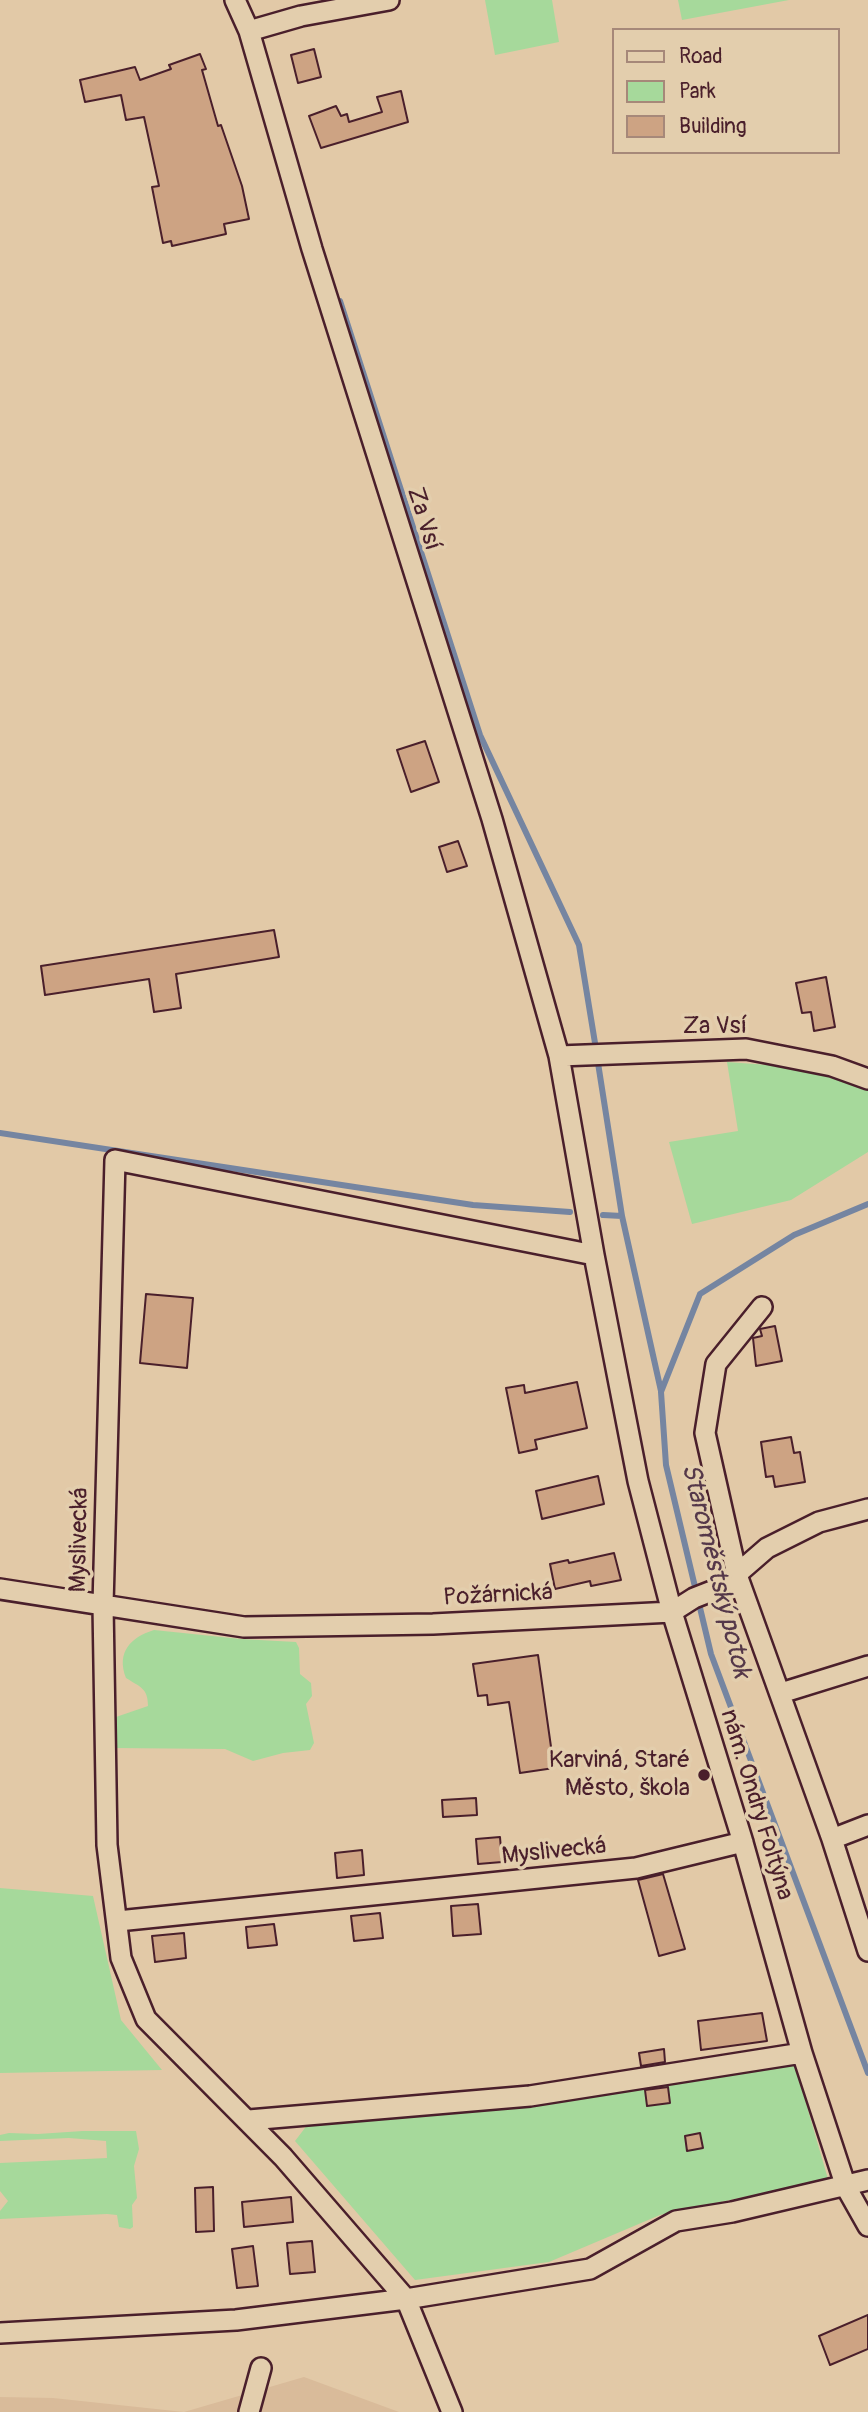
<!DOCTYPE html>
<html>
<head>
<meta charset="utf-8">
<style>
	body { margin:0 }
	#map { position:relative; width:868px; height:2412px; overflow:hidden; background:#e2c9a7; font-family:Pangolin,sans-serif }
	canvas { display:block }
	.legend { position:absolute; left:612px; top:28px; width:228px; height:126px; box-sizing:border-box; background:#e3cead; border:2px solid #a68879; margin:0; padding:9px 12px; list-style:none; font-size:21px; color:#4a1f2b }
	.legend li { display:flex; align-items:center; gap:14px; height:35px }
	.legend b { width:35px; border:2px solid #a68879 }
</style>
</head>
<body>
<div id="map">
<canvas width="868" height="2412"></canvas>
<ul class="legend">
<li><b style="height:9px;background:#e3cead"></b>Road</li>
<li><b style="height:19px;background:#a6d99b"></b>Park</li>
<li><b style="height:19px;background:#cda383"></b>Building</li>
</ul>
</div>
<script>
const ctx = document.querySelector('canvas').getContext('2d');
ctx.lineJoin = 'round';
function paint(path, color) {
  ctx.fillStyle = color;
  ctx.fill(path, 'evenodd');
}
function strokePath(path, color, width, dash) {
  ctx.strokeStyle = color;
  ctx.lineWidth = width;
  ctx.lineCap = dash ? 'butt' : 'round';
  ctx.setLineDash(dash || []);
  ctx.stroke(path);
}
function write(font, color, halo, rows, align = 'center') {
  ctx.font = font + ' Pangolin,sans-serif';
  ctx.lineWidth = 7;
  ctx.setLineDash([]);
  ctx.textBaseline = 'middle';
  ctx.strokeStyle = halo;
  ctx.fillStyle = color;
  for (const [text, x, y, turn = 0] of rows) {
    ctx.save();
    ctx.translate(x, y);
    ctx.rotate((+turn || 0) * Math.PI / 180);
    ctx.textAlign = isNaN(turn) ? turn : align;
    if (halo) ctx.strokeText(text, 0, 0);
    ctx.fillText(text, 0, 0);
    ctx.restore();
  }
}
paint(new Path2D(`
	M304 2377 399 2412H0V2397L53 2398 184 2412Z`), '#d9bb9a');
paint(new Path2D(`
	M485 0H552L559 42 495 55Z
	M678 0H789L682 20Z
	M727 1062 824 1069 868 1086V1152L791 1200 692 1224 669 1142 738 1131Z
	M154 1630 241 1639 296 1642 299 1648 300 1674 311 1683 312 1696 306 1704 314 1743 310 1750 283 1753 253 1761 225 1749 113 1748 116 1717 148 1706C148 1688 140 1687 126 1678 116 1652 131 1637 154 1630Z
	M0 1888 93 1896 121 2020 162 2070 0 2073Z
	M794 2062 828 2179 660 2215 549 2262 415 2280 295 2141 308 2124 593 2096Z
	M83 2131H136L139 2149 134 2166 137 2198 132 2205 133 2227 130 2229 119 2227 117 2215 107 2214 0 2219V2211L8 2201 0 2191V2163L107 2158 106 2141 69 2138 0 2141V2135L9 2133 38 2134Z`), '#a6d99b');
strokePath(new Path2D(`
	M340 301 480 735 579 945 595 1043
	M598 1063 622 1216
	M0 1133 473 1205 570 1212
	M868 1204 794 1235 700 1294 661 1392 666 1465 711 1654 868 2073
	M603 1215 622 1216 661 1391`), '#7585a1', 6);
const building = new Path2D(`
	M314 49 321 77 298 83 291 55Z
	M200 54 206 69 202 70 218 126 221 125 242 186 249 219 224 224 226 234 172 246 171 241 163 243 152 187 159 186 144 117 126 120 121 95 85 102 80 80 135 67 140 80 171 69 169 65Z
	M401 91 408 122 321 148 309 116 336 106 341 116 347 114 349 122 382 112 377 97Z
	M425 741 439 782 411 792 397 750Z
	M458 841 467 866 447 872 439 847Z
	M274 930 279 957 176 974 181 1008 154 1012 149 979 45 995 41 966Z
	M826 977 835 1027 814 1031 811 1012 802 1013 796 983Z
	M146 1294 193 1298 187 1368 140 1363Z
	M775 1326 782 1361 756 1366 753 1338 762 1336 760 1329Z
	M577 1382 587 1428 535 1440 537 1449 519 1453 506 1388 524 1385 525 1393Z
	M791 1437 794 1453 800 1452 805 1482 775 1487 773 1476 766 1477 761 1442Z
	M598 1476 604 1504 542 1519 536 1491Z
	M614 1553 621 1580 591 1586 590 1581 555 1589 550 1564 568 1560 569 1563Z
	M538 1655 554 1768 520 1773 509 1702 488 1705 487 1695 478 1696 473 1664Z
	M476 1798 477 1815 443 1817 442 1800Z
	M500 1837 502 1862 478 1864 476 1839Z
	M362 1850 364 1875 337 1878 335 1853Z
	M663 1874 685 1949 659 1956 638 1880Z
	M478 1904 481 1934 453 1936 451 1906Z
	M380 1913 383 1938 354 1941 351 1916Z
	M274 1924 277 1945 248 1948 246 1927Z
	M184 1933 186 1958 155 1962 152 1936Z
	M762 2013 767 2041 701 2050 698 2021Z
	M664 2049 665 2062 641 2066 639 2053Z
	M668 2087 670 2103 647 2106 645 2090Z
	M700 2133 703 2148 687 2151 685 2136Z
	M213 2187 214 2231 196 2232 195 2188Z
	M291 2197 293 2222 244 2227 242 2202Z
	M312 2241 315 2272 290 2274 287 2243Z
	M253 2246 258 2286 237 2288 232 2249Z
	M868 2315V2349L830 2365 819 2336Z`);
paint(building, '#cda383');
strokePath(building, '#4a1f2b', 2);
const minor = new Path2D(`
	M235 0 249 31 312 249 492 819 559 1056 594 1255 638 1481 672 1612 742 1839 802 2053 846 2187 868 2226
	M249 31 301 16 389 0
	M559 1056 746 1049 832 1066 868 1079
	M762 1307 716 1364 705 1433 737 1575 832 1839 868 1951
	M0 1589 244 1627 433 1624 672 1612 694 1598 722 1587 767 1548 819 1522 868 1509
	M781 1693 868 1666
	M832 1839 868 1825
	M118 1921 636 1868 743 1842
	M249 2120 530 2096 802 2053
	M0 2333 236 2320 406 2299 590 2269 676 2221 732 2212 868 2180
	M249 2412 261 2368
	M452 2412 406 2299 283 2157 146 2019 121 1958 107 1845 103 1605 115 1160 594 1255`);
strokePath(minor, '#4a1f2b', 24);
strokePath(minor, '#e3cead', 19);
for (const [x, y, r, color] of [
	[704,1775,7,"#4a1f2b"]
]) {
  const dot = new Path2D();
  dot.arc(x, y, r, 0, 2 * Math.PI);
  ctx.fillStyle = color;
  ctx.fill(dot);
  strokePath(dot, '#e3cead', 2.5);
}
write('24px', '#4a1f2b', '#e3cead', [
	["Za Vsí",423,519,73],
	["Za Vsí",715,1027],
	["Myslivecká",80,1540,-89],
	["Požárnická",498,1596,-3],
	["nám. Ondry Foltýna",756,1805,73],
	["Myslivecká",554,1852,-6]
]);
write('24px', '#4a1f2b', '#e3cead', [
	["Karviná, Staré",690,1761],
	["Město, škola",690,1789]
], 'right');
write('italic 26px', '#553849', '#e3cead', [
	["Staroměstský potok",715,1571,76]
]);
</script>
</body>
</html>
